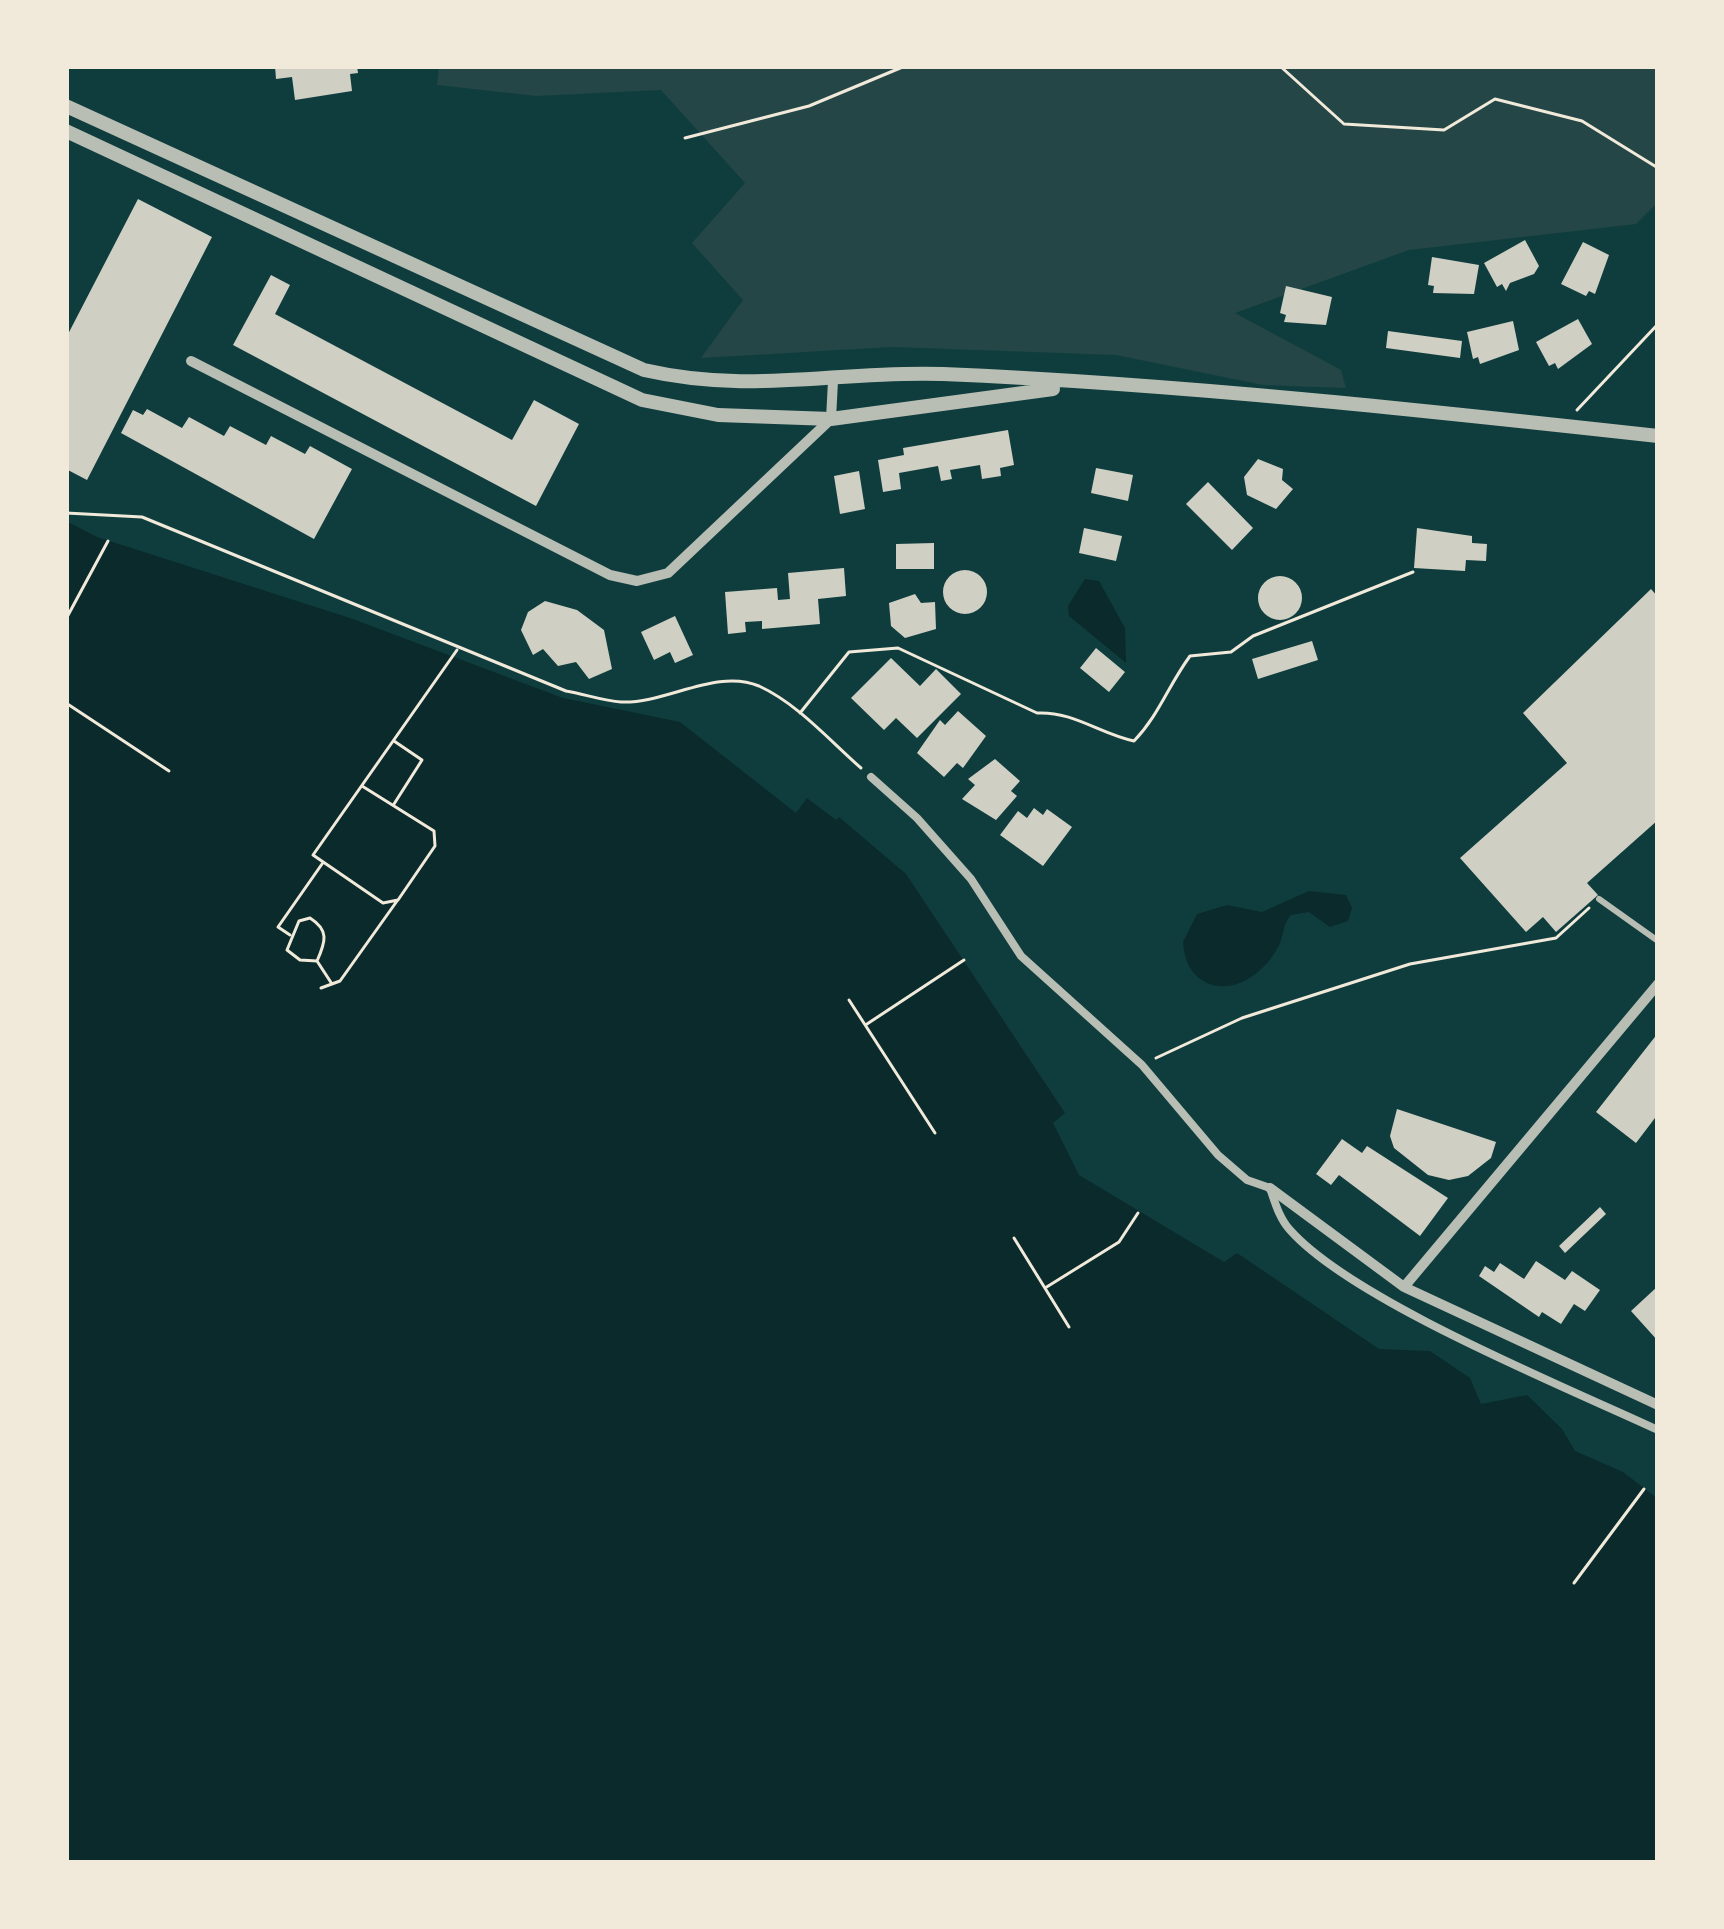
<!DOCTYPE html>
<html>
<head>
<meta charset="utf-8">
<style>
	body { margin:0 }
	#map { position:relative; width:1724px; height:1929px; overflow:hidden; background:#0f3d3e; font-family:Quicksand,sans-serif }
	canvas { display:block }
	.frame { position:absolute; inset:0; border:69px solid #f1e9da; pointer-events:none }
</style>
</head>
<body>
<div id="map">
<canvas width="1724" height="1929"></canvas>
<div class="frame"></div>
</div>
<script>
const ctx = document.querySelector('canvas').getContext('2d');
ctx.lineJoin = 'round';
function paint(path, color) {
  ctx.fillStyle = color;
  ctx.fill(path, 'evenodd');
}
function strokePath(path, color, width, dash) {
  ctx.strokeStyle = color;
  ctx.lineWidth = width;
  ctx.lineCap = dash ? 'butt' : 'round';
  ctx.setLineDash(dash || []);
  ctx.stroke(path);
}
paint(new Path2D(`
	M439 66H1658V202L1636 224 1409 250 1235 313 1341 370 1346 388 1263 385 1116 355 892 347 701 358 743 300 692 243 745 183 661 90 536 96 437 85Z`), '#244646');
paint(new Path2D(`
	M66 521 97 537 350 618 563 698 680 722 796 813 807 798 836 820 839 817 906 874 1065 1113 1053 1123 1079 1175 1224 1262 1237 1253 1379 1349 1430 1351 1470 1378 1481 1404 1527 1395 1562 1429 1575 1451 1623 1472 1658 1499V1863H66Z
	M1085 579 1099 581 1125 628 1126 663 1069 616 1068 606Z
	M1309 891 1346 895 1352 908 1348 921 1330 927 1309 912 1291 915C1281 926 1285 937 1277 949 1264 973 1233 996 1205 982 1190 974 1184 959 1183 942L1197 914 1227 905 1262 912Z`), '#0a2a2b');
paint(new Path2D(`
	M275 66H357L358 73 350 74 352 91 295 100 292 77 276 79Z
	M138 199 212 237 87 480 66 469V338Z
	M1525 240 1539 266 1534 274 1510 283 1506 291 1502 284 1497 287 1484 263Z
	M1583 242 1609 255 1595 294 1589 291 1586 296 1561 284Z
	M1432 257 1479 265 1474 294 1433 293 1434 286 1428 285Z
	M271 275 290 285 275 314 512 440 534 400 579 424 536 506 233 345Z
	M1286 286 1332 297 1326 325 1284 322 1286 315 1280 313Z
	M1578 319 1592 344 1558 369 1555 363 1549 366 1536 342Z
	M1513 321 1519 350 1480 364 1478 357 1473 359 1467 332Z
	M1388 331 1462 341 1460 358 1386 348Z
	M147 409 182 428 189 417 224 436 230 426 266 445 271 436 305 454 310 446 352 469 314 539 121 433 133 410 143 415Z
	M1008 430 1014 465 1000 468 1001 476 982 479 980 465 950 470 952 479 941 481 938 466 899 473 901 489 883 492 878 460 904 455 903 448Z
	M1258 459 1283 469 1282 480 1293 489 1276 509 1247 495 1244 477Z
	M1096 468 1133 475 1128 501 1091 493Z
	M859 471 865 509 840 514 834 476Z
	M1208 482 1253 528 1232 550 1186 504Z
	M1084 528 1122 536 1116 561 1079 553Z
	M1417 528 1472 536V543L1487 544 1486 561 1466 560 1465 571 1414 568Z
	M934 543V569H896V544Z
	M844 568 846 596 818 599 820 624 762 629V621L745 622 746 632 728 634 725 592 777 588 778 600 790 599 788 573Z
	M943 592a22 22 0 1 1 44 0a22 22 0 1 1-44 0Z
	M1258 598a22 22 0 1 1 44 0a22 22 0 1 1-44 0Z
	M1651 589 1658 597V820L1587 883 1598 895 1556 932 1543 917 1526 932 1460 858 1567 763 1523 713Z
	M915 594 921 603 935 602 936 629 905 638 891 626 889 603Z
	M545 601 577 610 604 630 612 669 589 679 576 662 558 666 543 649 533 655 521 630 528 612Z
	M675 616 693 655 675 663 670 652 654 660 641 632Z
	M1312 641 1318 660 1258 679 1252 659Z
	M1096 648 1125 672 1109 692 1080 668Z
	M891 658 920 686 936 669 961 694 917 738 896 718 884 730 851 698Z
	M958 711 986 736 963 768 957 763 944 777 917 753 940 720 945 725Z
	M995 759 1020 781 1011 791 1017 796 996 820 962 799 975 785 968 779Z
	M1034 808 1043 815 1047 809 1072 827 1043 866 1000 835 1018 811 1027 818Z
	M1658 1033V1114L1636 1143 1596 1112Z
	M1397 1109 1496 1142 1491 1158 1468 1176 1449 1180 1428 1175 1394 1148 1390 1136Z
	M1342 1139 1362 1153 1367 1146 1448 1198 1420 1236 1339 1175 1331 1185 1316 1174Z
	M1600 1207 1606 1214 1565 1253 1559 1246Z
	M1536 1261 1565 1280 1572 1271 1600 1290 1585 1311 1574 1304 1561 1324 1542 1312 1539 1317 1479 1276 1485 1266 1494 1272 1500 1263 1524 1279Z
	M1658 1286V1341L1631 1311Z`), '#cfcfc3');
strokePath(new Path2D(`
	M1280 66 1344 124 1444 130 1495 99 1582 121 1658 168
	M685 138 809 106 905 66
	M1577 410 1658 324
	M66 513 142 517 566 691C584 694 604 701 621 702 666 704 716 668 759 686 798 704 829 740 861 768
	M66 619 108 541
	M66 703 169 771
	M800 713 849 652 898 648 1037 713C1073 711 1100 734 1134 741 1159 715 1168 686 1190 656L1231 652 1253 636 1413 572
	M362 786 434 831 435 846 398 900 383 903 313 855 457 650
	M394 804 422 760 394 741
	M290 935 278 927 322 864
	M317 961 300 960 287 950 299 921 310 918C329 930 326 941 317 961L332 984
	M321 988 340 981 397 901
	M849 1000 935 1133
	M867 1024 964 960
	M1156 1058 1242 1018 1410 964 1556 938 1589 908
	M1014 1238 1069 1327
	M1045 1288 1119 1242 1138 1213
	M1574 1583 1644 1489`), '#f1e9da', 3);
strokePath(new Path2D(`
	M1599 899 1658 941`), '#b8beb3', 6);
strokePath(new Path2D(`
	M871 777 917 818 971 879 1021 956 1142 1065 1218 1155 1247 1180 1270 1188C1275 1202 1279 1218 1290 1230 1353 1301 1566 1387 1658 1430`), '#b8beb3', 8);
strokePath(new Path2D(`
	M191 361 610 575 637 581 668 573 831 419 833 381
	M1270 1188 1404 1287 1658 1405
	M1404 1287 1658 984`), '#b8beb3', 10);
strokePath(new Path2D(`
	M66 106 644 370C753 395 837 370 943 374 1181 384 1421 410 1658 436
	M66 131 642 400 718 415 831 419 1053 389`), '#b8beb3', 14);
</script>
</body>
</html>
